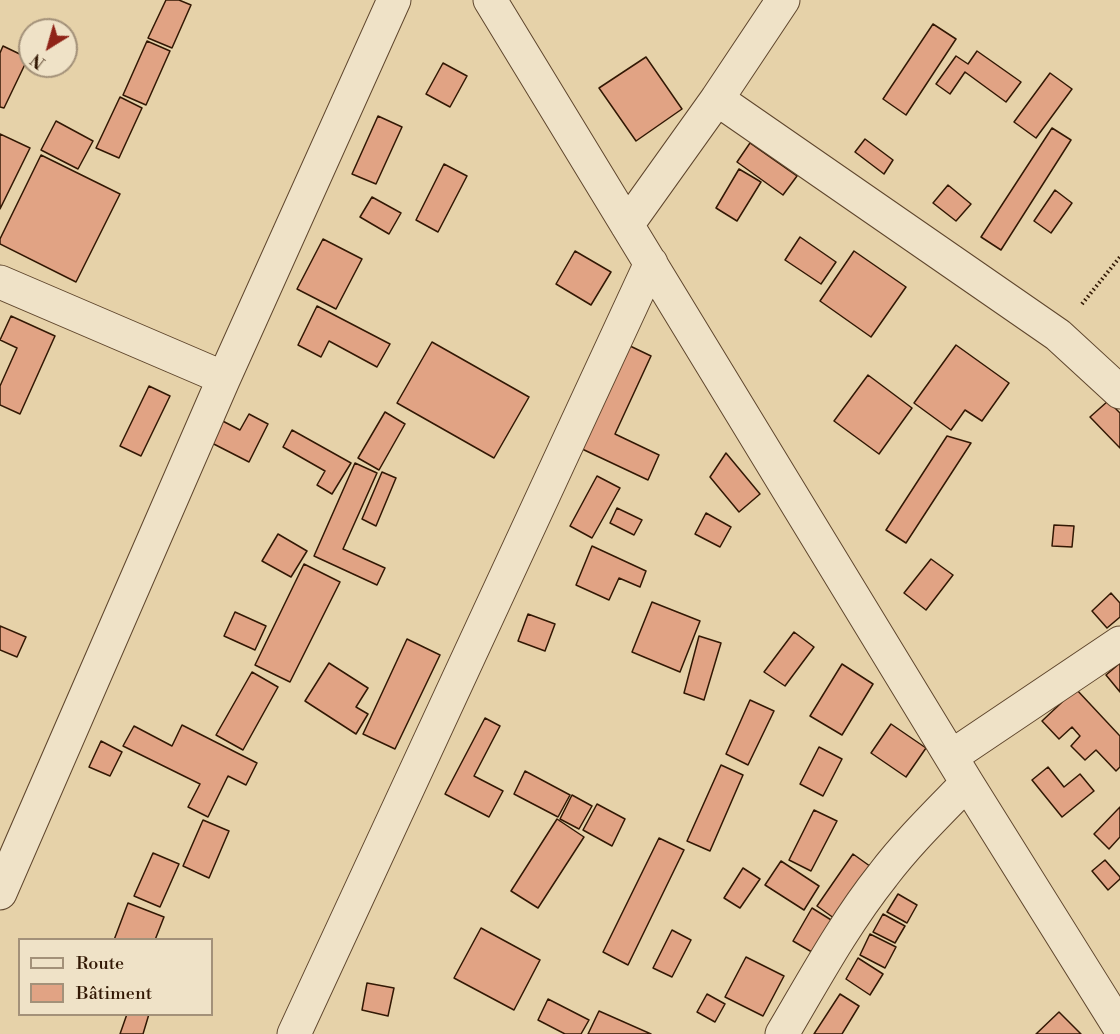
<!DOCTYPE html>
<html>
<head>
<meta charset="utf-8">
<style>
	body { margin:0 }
	#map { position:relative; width:1120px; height:1034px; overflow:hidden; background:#e6d2a9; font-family:"Libre Bodoni",serif }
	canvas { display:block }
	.legend { position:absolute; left:18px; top:938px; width:195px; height:78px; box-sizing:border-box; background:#efe2c7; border:2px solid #a39179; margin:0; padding:8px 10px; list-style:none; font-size:18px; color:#321804 }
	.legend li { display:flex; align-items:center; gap:12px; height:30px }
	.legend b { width:30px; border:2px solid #a39179 }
	.north { position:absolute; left:18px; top:18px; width:60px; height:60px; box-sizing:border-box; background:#efe2c7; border:2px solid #a39179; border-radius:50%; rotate:217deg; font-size:16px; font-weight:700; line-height:24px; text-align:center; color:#321804 }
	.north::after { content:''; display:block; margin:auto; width:21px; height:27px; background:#8f2418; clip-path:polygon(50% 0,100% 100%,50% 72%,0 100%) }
</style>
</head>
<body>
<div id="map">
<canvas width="1120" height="1034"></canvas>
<ul class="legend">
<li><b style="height:8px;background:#efe2c7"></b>Route</li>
<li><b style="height:16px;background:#e1a384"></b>Bâtiment</li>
</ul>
<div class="north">N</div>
</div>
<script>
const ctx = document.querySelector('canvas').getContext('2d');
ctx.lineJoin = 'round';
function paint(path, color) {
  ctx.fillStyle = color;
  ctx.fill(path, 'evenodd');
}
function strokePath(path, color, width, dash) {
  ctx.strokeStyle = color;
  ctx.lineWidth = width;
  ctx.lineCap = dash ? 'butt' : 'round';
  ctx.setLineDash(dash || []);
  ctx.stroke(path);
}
const building = new Path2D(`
	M166 0H179L191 5 172 48 148 38Z
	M933 24 956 39 906 115 883 99Z
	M147 41 170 51 146 105 123 95Z
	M3 46 28 58 4 108 0 107V53Z
	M977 51 1021 82 1006 102 965 72 950 94 936 84 956 56 968 64Z
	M646 57 682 109 636 141 599 88Z
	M443 63 467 76 450 107 426 94Z
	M1050 73 1072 89 1036 138 1014 122Z
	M120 97 142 108 119 158 96 148Z
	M378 116 402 127 376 184 352 174Z
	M56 121 93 141 78 169 41 150Z
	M1052 128 1071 140 1001 250 981 237Z
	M0 134 30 148 0 209Z
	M865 139 893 160 884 174 855 152Z
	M750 143 797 176 783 195 737 162Z
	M41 155 120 194 76 282 0 244V239Z
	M444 164 467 176 438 232 416 220Z
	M739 169 761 182 737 221 716 208Z
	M948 185 971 204 956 221 933 203Z
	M1055 190 1072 203 1051 233 1034 221Z
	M372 197 401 213 389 234 360 217Z
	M800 237 836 262 821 284 785 260Z
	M323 239 362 259 336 309 297 289Z
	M575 251 611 272 591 305 556 284Z
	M854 251 906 287 871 337 820 301Z
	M317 306 390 344 377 367 329 341 321 357 298 345Z
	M11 316 55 336 20 414 0 405V386L17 348 0 340Z
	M432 342 529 397 494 458 397 403Z
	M628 345 651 356 615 434 659 455 648 480 580 448Z
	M956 345 1009 383 982 421 965 410 951 430 914 403Z
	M868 375 912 408 879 454 834 421Z
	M149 386 170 396 141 456 120 446Z
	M1108 401 1120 413V448L1090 417Z
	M385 412 405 424 379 470 358 458Z
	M249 414 268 424 249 462 202 438 213 416 240 430Z
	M292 430 351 463 332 494 317 485 325 471 283 447Z
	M947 436 971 443 906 543 886 530Z
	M726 453 760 494 739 512 710 477Z
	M355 463 377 473 343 549 385 568 377 585 314 556Z
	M382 472 396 478 376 526 362 519Z
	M597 476 620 488 592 538 570 526Z
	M617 508 642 520 634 535 610 523Z
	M706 513 731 527 720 547 695 534Z
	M1054 525 1074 526 1072 547 1052 546Z
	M278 534 307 551 291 577 262 561Z
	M592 546 646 571 640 587 619 578 609 600 576 585Z
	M931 559 953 575 926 610 904 593Z
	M304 564 340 582 290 682 255 665Z
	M1111 593 1120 603V617L1107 628 1092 611Z
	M652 602 700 621 680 672 632 652Z
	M235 612 266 626 255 650 224 636Z
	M528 614 555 624 545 651 518 641Z
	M0 626 26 637 17 657 0 650Z
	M794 632 814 647 785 686 764 672Z
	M699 636 721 643 704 700 684 693Z
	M407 639 440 655 395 749 363 734Z
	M329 663 368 688 356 707 368 714 356 734 305 701Z
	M1120 663V692L1106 675Z
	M842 664 873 684 842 735 810 716Z
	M252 672 278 687 243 750 216 735Z
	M1076 689 1120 736V767L1116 771 1096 750 1085 760 1071 746 1080 736 1072 727 1059 739 1042 721Z
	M750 700 774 711 748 765 726 754Z
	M485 718 500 726 474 776 503 791 489 817 445 794Z
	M891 724 926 748 906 777 871 753Z
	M182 725 257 763 246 785 228 776 208 817 188 807 200 784 123 746 134 726 172 746Z
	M101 741 122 752 110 776 89 767Z
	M819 747 842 759 823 796 800 784Z
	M721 765 743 775 710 851 687 841Z
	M1048 767 1064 787 1080 774 1094 791 1062 817 1032 780Z
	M525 771 570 795 558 817 514 794Z
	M572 795 592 806 579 829 560 819Z
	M597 804 625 819 612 846 583 830Z
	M1120 807V837L1109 849 1094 834Z
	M814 810 837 821 811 871 789 860Z
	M557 819 584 837 538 908 511 891Z
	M203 820 229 831 209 878 183 866Z
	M659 838 684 850 628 965 603 952Z
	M153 853 179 864 160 907 134 896Z
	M853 854 874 869 838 921 817 906Z
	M1105 860 1120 877V879L1108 890 1092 871Z
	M781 861 819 886 804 910 765 885Z
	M743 868 760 879 740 908 724 898Z
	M898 894 917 905 907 923 887 912Z
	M128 903 164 917 155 940H114Z
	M812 908 836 923 817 955 793 941Z
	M883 914 905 926 895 943 873 932Z
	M481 928 540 960 514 1010 454 978Z
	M672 930 691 940 672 977 653 968Z
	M870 934 896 947 885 968 860 955Z
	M746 957 784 976 763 1016 725 997Z
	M858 958 883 974 870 995 846 979Z
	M367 983 394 988 388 1016 362 1010Z
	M707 994 725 1004 715 1022 697 1012Z
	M840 994 859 1006 842 1034H814Z
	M548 999 589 1020 581 1034H565L538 1020Z
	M599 1011 651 1034H588Z
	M1059 1012 1081 1034H1036Z
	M127 1014H149L143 1034H120Z`);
paint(building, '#e1a384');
strokePath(building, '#321804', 1.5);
const minor = new Path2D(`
	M490 0 967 783 1120 1028
	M717 99 1058 335 1120 392
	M627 225 717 99 783 0
	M0 282 224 378 394 0
	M952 756 1120 643
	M0 893 224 378
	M294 1034 651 263
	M782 1034C814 980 844 924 883 875 908 842 938 813 967 783`);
strokePath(minor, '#5f462d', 35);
strokePath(new Path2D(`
	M1082 304 1120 257`), '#321804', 4, [1.5, 3]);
strokePath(minor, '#efe2c7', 33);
</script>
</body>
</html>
